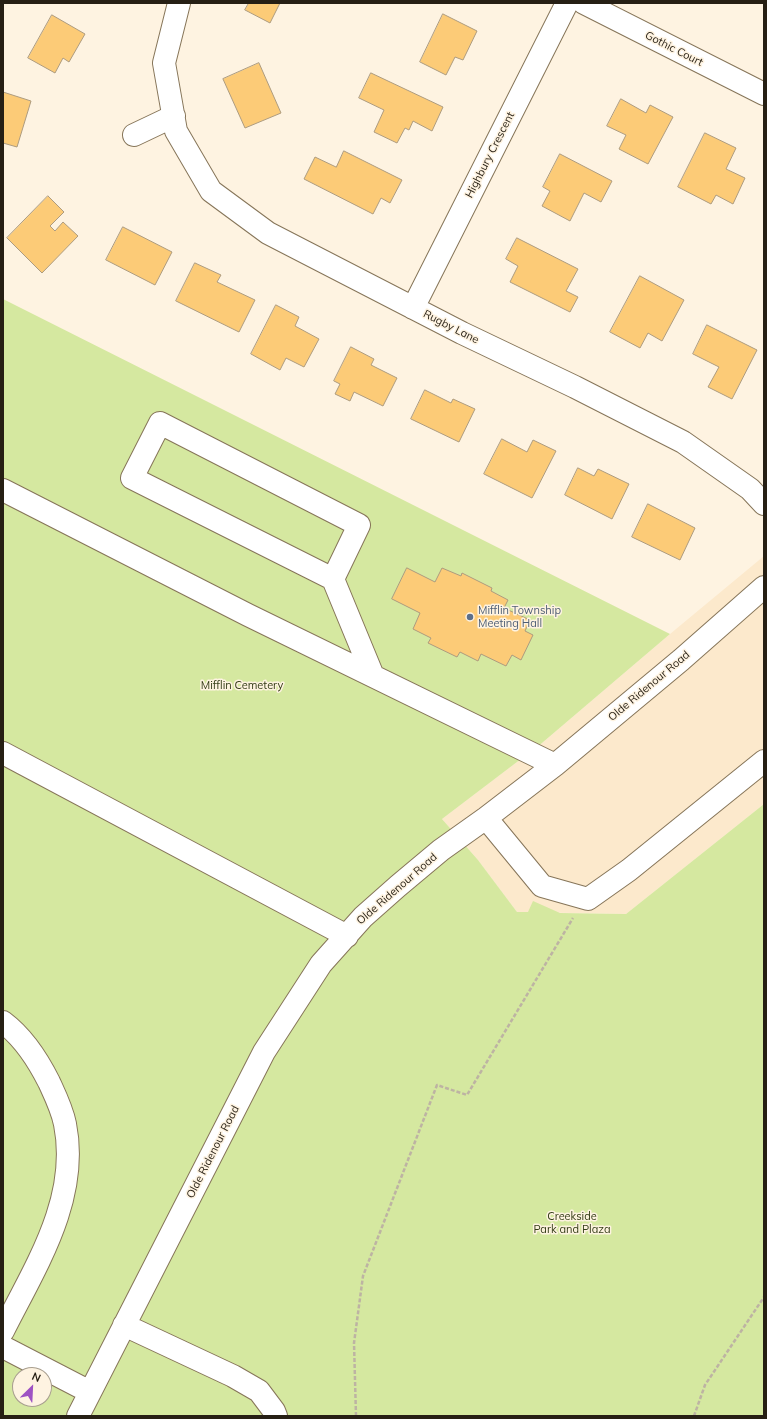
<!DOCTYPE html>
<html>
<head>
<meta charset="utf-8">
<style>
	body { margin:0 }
	#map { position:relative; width:767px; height:1419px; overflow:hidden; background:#fef3e1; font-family:Mulish,sans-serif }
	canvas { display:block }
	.frame { position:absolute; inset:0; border:4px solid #261f14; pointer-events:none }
	.north { position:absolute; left:12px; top:1367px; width:40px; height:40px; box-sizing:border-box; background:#fef3e1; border:1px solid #a89e8f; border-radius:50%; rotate:24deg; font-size:11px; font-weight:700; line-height:16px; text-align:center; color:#261f14 }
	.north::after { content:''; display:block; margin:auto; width:14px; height:18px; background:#9e52c3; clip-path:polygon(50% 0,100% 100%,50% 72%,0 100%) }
</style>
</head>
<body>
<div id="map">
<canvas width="767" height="1419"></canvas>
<div class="frame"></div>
<div class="north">N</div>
</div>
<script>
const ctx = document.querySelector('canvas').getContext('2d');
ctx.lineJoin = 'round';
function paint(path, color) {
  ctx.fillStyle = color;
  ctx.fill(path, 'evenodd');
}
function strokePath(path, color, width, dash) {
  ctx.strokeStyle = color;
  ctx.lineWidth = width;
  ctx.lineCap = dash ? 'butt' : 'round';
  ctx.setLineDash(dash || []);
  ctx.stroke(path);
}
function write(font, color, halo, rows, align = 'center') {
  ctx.font = font + ' Mulish,sans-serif';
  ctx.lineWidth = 3;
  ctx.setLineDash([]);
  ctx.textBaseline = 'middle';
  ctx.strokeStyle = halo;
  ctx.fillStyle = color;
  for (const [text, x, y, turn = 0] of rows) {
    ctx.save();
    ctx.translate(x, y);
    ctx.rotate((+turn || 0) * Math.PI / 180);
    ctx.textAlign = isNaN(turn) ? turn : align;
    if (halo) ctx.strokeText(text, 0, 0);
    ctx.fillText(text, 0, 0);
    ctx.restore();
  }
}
paint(new Path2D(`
	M764 556V804L626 914 517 912 478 860 442 819 542 743 670 634Z`), '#fce9cc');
paint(new Path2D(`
	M3 299 670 634 542 743 442 819 478 860 517 912H528L533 901 560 913 626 914 764 804V1416H3ZM20 1375H44V1399H20Z`), '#d5e8a0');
const building = new Path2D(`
	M249 3H280L270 23 245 10Z
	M443 14 477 31 463 60 455 57 446 75 420 62Z
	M52 15 85 34 69 62 63 58 55 73 28 58Z
	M259 63 281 113 245 128 223 79Z
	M371 73 443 107 432 131 413 121 409 130 405 128 397 143 374 132 384 110 359 98Z
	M3 92 31 101 17 147 3 143Z
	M621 99 646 113 650 105 673 117 648 164 619 149 626 135 607 126Z
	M705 133 736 148 726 169 745 178 733 204 716 195 711 204 678 187Z
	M344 151 402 180 390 203 381 198 373 214 304 179 315 157 336 167Z
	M560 154 612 181 601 202 584 193 570 221 542 206 550 191 543 187Z
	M48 196 64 212 50 226 55 231 63 222 78 236 42 273 7 238Z
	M123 227 172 252 155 285 106 260Z
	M517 238 578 269 566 291 578 297 570 312 510 282 518 266 506 259Z
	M195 263 221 275 217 282 255 300 239 332 176 301Z
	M640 276 684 300 662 341 648 333 640 348 610 332Z
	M276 305 299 317 295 326 319 339 304 367 286 358 280 370 251 354Z
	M707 325 757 350 732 399 708 387 719 367 693 354Z
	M351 347 374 359 371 365 397 378 383 406 354 392 350 401 335 394 340 384 334 381Z
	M425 390 451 403 453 399 475 409 459 442 411 419Z
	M502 439 527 452 533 440 556 451 532 498 484 474Z
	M578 468 594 476 598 469 629 484 612 519 565 495Z
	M648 504 695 528 680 560 632 537Z
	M407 568 435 582 442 568 461 576 462 573 492 588 491 591 508 600 504 608 530 620 525 631 533 635 521 660 512 655 506 666 481 654 478 661 460 652 457 657 428 643 431 638 413 629 420 613 392 599Z`);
paint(building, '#fccb77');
strokePath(building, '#ad9b7f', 1);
const minor = new Path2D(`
	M179 3 164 63 176 131 211 191 268 233 462 333 575 387 683 442 750 489 764 504
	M584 3 764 94
	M134 135 174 116
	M413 308 567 3
	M3 490 248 615 555 765
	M333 579 132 478 160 423 359 525 333 579 373 676
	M3 753 347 936
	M486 818 542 886 588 899 629 870 764 761
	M3 1022C23 1037 38 1060 49 1082 55 1095 62 1109 65 1124 80 1199 35 1267 3 1331
	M124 1325 233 1376 259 1391 274 1411 276 1416
	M3 1347 90 1392
	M78 1416 264 1052 321 964 363 917 398 886 441 850 486 818 555 765 681 660 764 587`);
strokePath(minor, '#867559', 24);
strokePath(new Path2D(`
	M356 1416 354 1343 363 1276 437 1085 467 1095 573 918
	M694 1416 705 1385 764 1297`), '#bdb3a3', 2.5, [4, 2]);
strokePath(minor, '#fff', 22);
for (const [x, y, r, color] of [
	[470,617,4,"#5c6f8a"]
]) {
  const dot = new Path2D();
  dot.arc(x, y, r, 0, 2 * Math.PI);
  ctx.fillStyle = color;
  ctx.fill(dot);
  strokePath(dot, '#fef3e1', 1.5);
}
write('11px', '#261f14', '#fef3e1', [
	["Gothic Court",674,49,27],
	["Highbury Crescent",490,155,-63],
	["Rugby Lane",451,327,27],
	["Olde Ridenour Road",649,686,-40],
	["Olde Ridenour Road",397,889,-41],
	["Olde Ridenour Road",213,1152,-63]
]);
write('11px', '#4e5e75', '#fef3e1', [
	["Mifflin Township",478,611],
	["Meeting Hall",478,624]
], 'left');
write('11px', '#333c16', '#fef3e1', [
	["Mifflin Cemetery",242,686],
	["Creekside",572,1217],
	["Park and Plaza",572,1230]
]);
</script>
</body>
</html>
